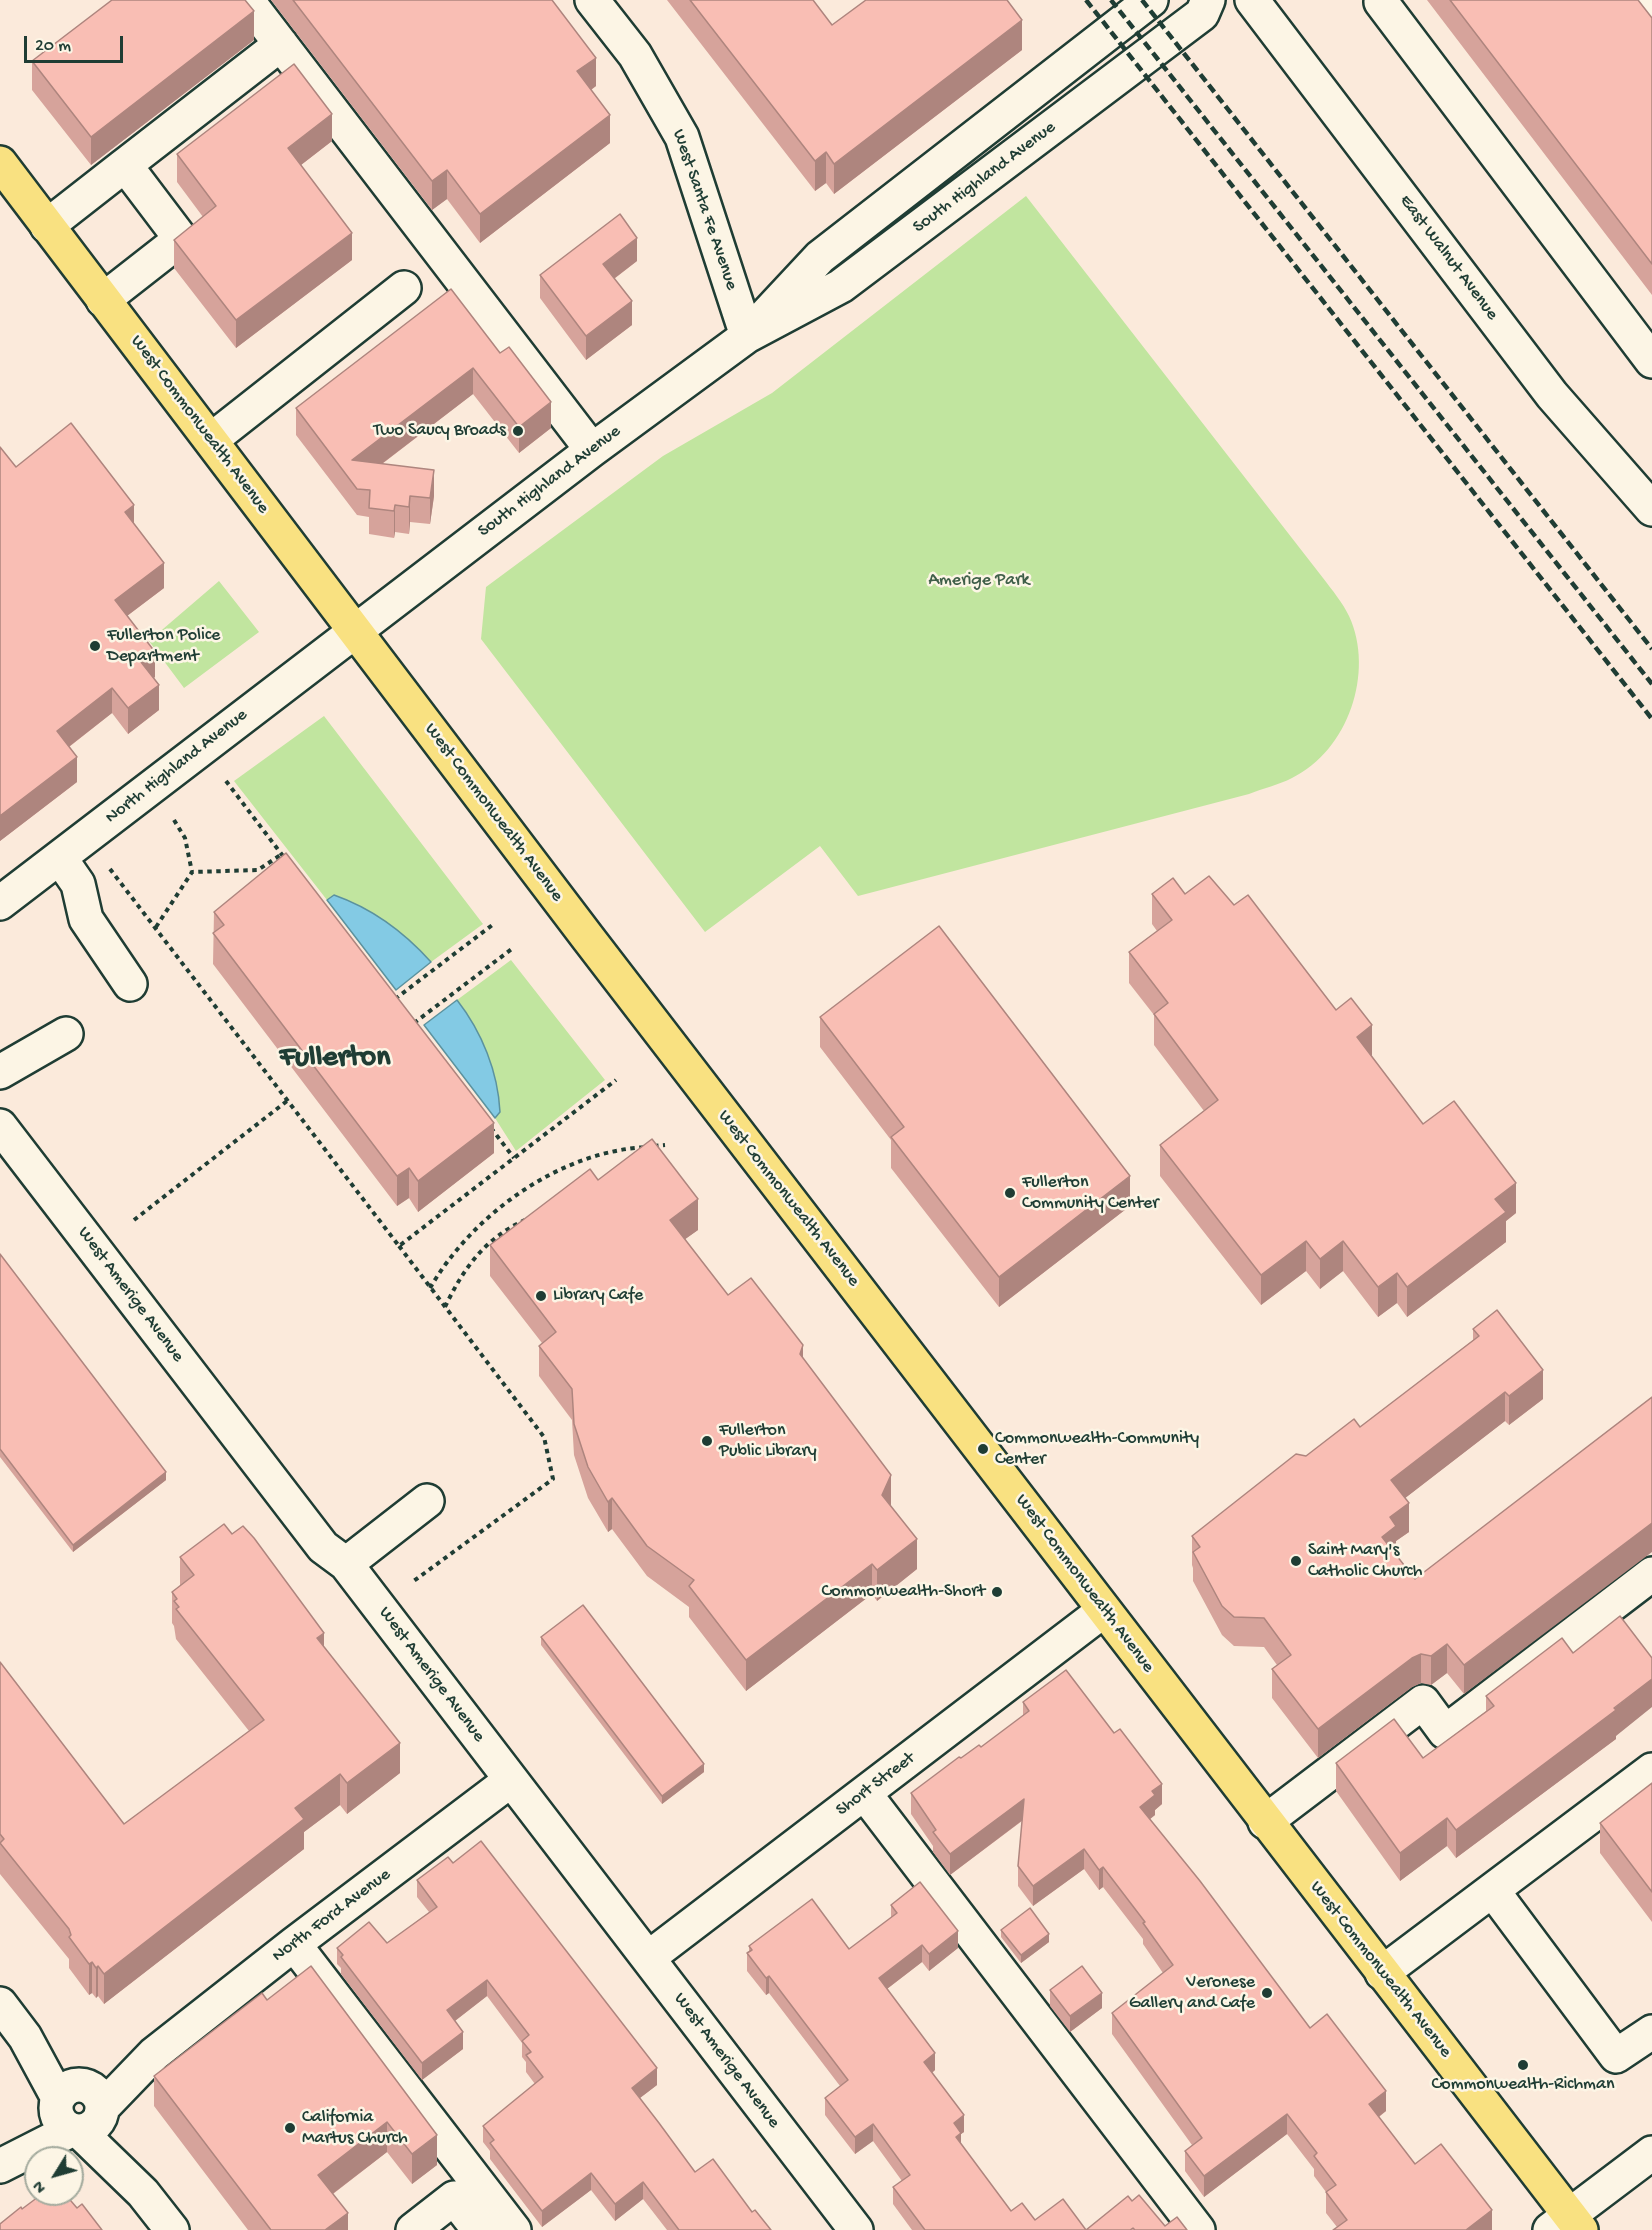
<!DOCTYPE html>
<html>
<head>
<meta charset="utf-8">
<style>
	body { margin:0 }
	#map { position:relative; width:1652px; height:2230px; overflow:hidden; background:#fbeadb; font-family:"Gochi Hand",sans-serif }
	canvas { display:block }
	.north { position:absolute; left:24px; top:2146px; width:60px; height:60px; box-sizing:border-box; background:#fcf5e5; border:2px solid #a4ab9e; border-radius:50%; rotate:233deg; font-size:16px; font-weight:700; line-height:24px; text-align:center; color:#1f3d34 }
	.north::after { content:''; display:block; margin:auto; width:21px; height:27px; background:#1f3d34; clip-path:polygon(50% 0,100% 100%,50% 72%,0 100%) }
	.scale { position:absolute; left:24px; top:36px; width:99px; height:27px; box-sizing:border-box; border:3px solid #1f3d34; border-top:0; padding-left:8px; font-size:18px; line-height:21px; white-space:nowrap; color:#1f3d34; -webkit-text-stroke:4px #fcf5e5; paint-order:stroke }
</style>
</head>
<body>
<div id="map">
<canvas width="1652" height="2230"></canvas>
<div class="north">N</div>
<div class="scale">20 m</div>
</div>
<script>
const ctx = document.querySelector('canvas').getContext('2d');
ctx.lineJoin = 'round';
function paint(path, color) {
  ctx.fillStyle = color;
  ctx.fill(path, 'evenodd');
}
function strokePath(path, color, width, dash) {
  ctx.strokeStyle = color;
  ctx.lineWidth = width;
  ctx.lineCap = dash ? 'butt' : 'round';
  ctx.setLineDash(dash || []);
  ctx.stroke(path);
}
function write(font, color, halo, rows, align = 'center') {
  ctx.font = font + ' "Gochi Hand",sans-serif';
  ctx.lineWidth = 5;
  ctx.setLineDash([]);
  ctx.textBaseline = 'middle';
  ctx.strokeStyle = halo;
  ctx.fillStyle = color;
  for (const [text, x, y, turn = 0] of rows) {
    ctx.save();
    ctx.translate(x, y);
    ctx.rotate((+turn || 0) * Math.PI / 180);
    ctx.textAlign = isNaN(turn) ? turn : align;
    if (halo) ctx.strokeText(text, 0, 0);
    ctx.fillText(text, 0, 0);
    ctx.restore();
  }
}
paint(new Path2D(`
	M1026 196 1323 578C1332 590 1343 603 1349 616 1375 672 1348 751 1292 778 1279 785 1263 788 1249 794L858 896 820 846 705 932 481 639 486 587 663 456 772 393Z
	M219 581 259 632 184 688 149 641Z
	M324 716 483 924 431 962C405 933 371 908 334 895L327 900 234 781Z
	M511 960 605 1080 516 1151 495 1118 500 1112C498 1071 482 1032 457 1000Z`), '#c1e59f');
const water = new Path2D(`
	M334 895C371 908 405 933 431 962L396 990 327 900Z
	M457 1000C482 1032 498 1072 500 1112L495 1118 424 1025Z`);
paint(water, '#83cae4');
strokePath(water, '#5b929e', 1.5);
const minor = new Path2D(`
	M247 0 592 450
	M592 0 635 55 682 137 747 336
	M1252 0 1552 395 1652 509
	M1383 0 1381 2 1652 361
	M1649 0 1652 4
	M47 226 125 165
	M103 300 181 239 125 165 281 44
	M764 317 820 257 1151 0
	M211 440 404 288
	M60 858 78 884 86 919 130 984
	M0 903 592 450 747 336 841 286 1202 14 1208 0
	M0 1072 66 1034
	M0 1126 323 1547 346 1564 856 2230
	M346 1564 427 1501
	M865 1794 1198 2230
	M1265 1822 1423 1702 1445 1732 1652 1574
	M1493 1891 1616 2056 1652 2032
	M294 1944 514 2230
	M648 1958 1103 1611
	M1382 1973 1652 1770
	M0 2004 25 2037 58 2098
	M56 2108a23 23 0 1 1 46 0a23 23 0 1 1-46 0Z
	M102 2108 154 2054 294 1944 511 1780
	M79 2131 143 2193 172 2230
	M0 2166 71 2130
	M413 2230 454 2198 479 2230
	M1550 2230 1652 2153`);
const major = new Path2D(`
	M0 163 588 938 1581 2230`);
strokePath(minor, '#1f3d34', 38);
strokePath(major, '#1f3d34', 38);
strokePath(new Path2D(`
	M226 781 286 860
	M174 820 185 838 192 872
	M110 869 399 1246 616 1080
	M156 927 192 872 258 870 282 854
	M395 999 495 923
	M414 1023 513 948
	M491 1128 514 1158
	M654 1146 665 1145
	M134 1220 287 1101
	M399 1246 544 1437 553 1479 411 1583
	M430 1288C473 1214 560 1151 647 1147
	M445 1307C463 1269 485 1238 525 1220`), '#1f3d34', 4, [4.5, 4.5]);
strokePath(minor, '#fcf5e5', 33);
strokePath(major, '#f9e181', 33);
strokePath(new Path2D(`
	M1086 0 1652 719
	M1111 0 1652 684
	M1142 0 1652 649`), '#1f3d34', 4.5, [9, 4.5]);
paint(new Path2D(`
	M271 0H552L596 86 591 90 610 143 480 243 447 199 432 210Z
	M667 0H813L832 25 1022 50 834 194 826 183 815 191Z
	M1427 0H1638L1652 18V295Z
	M254 40 91 165 32 90V61Z
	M332 141 301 165 352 260 236 348 174 268V240L203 217 177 182V154Z
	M637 261 614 279 632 325 586 360 540 298V275Z
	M500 353 551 428 519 453 473 394 382 464 434 496 430 524 410 522 409 534 395 532 394 538 369 534V517L357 515 296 435V408Z
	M16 467 134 524 164 588 127 616 155 677 154 678 159 710 128 734 112 713 69 747 77 782 0 841Z
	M1152 894H1185L1234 905 1336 1010 1372 1055 1371 1056 1423 1124 1516 1213 1506 1221V1242L1407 1317 1397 1303 1378 1317 1343 1271 1320 1289 1306 1271 1261 1305 1160 1176V1145L1204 1111 1154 1045V1015L1129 983V952L1157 931 1152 924Z
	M214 912 494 1153 418 1212 409 1198 397 1206 213 964Z
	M820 1017 1130 1206 999 1307 891 1168V1140L820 1047Z
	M598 1180 698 1230 685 1239 728 1295 803 1359 891 1506 917 1569 877 1601 872 1594 746 1691 689 1617V1607L647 1576 612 1529 608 1532 588 1498 574 1455 572 1420 539 1376V1346L542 1343 490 1276V1245Z
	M0 1254 166 1480 73 1552 0 1457Z
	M1473 1329 1543 1399 1509 1425 1505 1421 1405 1498 1409 1532 1396 1541V1555L1415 1579 1652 1397 1464 1694 1447 1673 1431 1685 1421 1683 1412 1687 1318 1758 1272 1698V1669L1277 1665 1264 1647 1234 1646 1222 1635 1193 1581V1568L1192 1565V1536L1306 1456 1360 1427 1473 1340Z
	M180 1557 324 1647 400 1773 347 1814 340 1805 304 1832V1849L104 2004 98 1996 96 1998 92 1993 89 1995 69 1968V1959L0 1874V1662L124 1824 249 1731 176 1639 174 1626 172 1623V1592L180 1586Z
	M541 1637 704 1772 662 1804 541 1645Z
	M1486 1696 1616 1736V1739L1456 1858 1447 1846 1400 1881 1336 1791V1763L1423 1758 1486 1711Z
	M1023 1702 1162 1804 1155 1810V1815L1150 1819 1310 2028 1386 2111 1379 2117 1415 2164 1492 2230 1337 2227 1326 2213V2192L1314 2176V2169L1287 2134 1204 2197 1185 2171V2151L1192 2145 1112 2034V2013L1163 1973 1143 1944V1939L1103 1887 1099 1890 1084 1869 1033 1906 1018 1886V1866L1022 1821 950 1875 933 1852V1846L911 1814V1793L961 1758 981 1747 1023 1716Z
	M1652 1783V1922L1600 1853V1823Z
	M453 1863 657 2085 640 2098 695 2172 752 2212 771 2230H667L643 2199 615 2221 591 2190 542 2227 490 2159V2151L483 2142V2126L535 2084 526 2072V2062L522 2057V2043L487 1996 455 2021 463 2049 422 2080 341 1974V1968L337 1964V1948L387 1943 429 1912 417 1897V1880Z
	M891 1905 958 1948 929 1971 922 1962 887 1989 935 2070 932 2073 964 2132 961 2134V2145L1011 2211 1035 2220 1086 2230 1132 2201 1165 2226 1187 2230H912L893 2204V2187L902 2181 873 2141 855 2154 825 2115V2098L840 2086 769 1993 766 1995 747 1971V1953L749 1952V1946L849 1949 891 1918Z
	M1001 1930 1049 1942 1021 1963 1001 1937Z
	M1050 1990 1102 2008 1070 2032 1050 2006Z
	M267 2000 437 2165 412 2184 387 2152 333 2194 348 2230H248L154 2106V2076Z`), '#d6a39b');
paint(new Path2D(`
	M254 11V40L91 165V137Z
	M1022 20V50L834 194V164Z
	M596 58V86L577 100V71Z
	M332 114V141L288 175V148Z
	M610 115V143L480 243V214Z
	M826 152V183L815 191V161Z
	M447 170V199L432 210V181Z
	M352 233V260L236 348V320Z
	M637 238V261L603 287V264Z
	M632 301V325L586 360V336Z
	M473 368V394L354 485 352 460Z
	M551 402V428L519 453V427Z
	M434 470V496L430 524V498Z
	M410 496V522L409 534V507Z
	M134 505V530L125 512Z
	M395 505V532L394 538V511Z
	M164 563V588L115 625V600Z
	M155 652V677L141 687V662Z
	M159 685V710L128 734V708Z
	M112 688V713L57 756V731Z
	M77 757V782L0 841V816Z
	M1372 1025V1055L1357 1068V1037Z
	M494 1123V1153L418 1212V1181Z
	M409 1168V1198L397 1206V1176Z
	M1130 1176V1206L999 1307V1277Z
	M1516 1183V1213L1506 1221V1242L1407 1317V1287L1495 1199Z
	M698 1199V1230L670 1250V1220Z
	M1306 1241V1271L1261 1305V1275Z
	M1343 1241V1271L1320 1289V1259Z
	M1397 1273V1303L1378 1317V1287Z
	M803 1345V1376L800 1354Z
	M1543 1370V1399L1509 1425V1396Z
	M1505 1392V1421L1391 1509V1480Z
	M166 1472V1480L73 1552V1545Z
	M891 1475V1506L882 1495Z
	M612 1498V1529L608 1532V1502Z
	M1409 1503V1532L1396 1541V1555L1382 1537 1390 1517Z
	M1652 1523V1552L1464 1694V1665Z
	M917 1539V1569L877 1601V1570Z
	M872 1564V1594L746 1691V1660Z
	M324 1633V1663L317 1638Z
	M1447 1644V1673L1431 1685V1656Z
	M1421 1654V1683L1412 1687 1318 1758V1729L1412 1658Z
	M1652 1679V1707L1616 1736V1739L1456 1858V1830Z
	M400 1743V1773L347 1814V1783Z
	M704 1764V1772L662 1804V1796Z
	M340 1774V1805L304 1832V1849L104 2004V1974L295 1808Z
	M1162 1784V1804L1155 1810V1815L1140 1827V1807L1152 1791Z
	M1024 1799V1819L950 1875V1854Z
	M1447 1818V1846L1400 1881V1853Z
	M1084 1849V1869L1033 1906V1886Z
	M1103 1867V1887L1099 1890V1870Z
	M958 1931V1948L929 1971V1954Z
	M1049 1934V1942L1021 1963V1955Z
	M922 1945V1962L879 1995V1978Z
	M92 1962V1993L89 1995V1964Z
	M98 1966V1996L96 1998V1968Z
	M769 1976V1993L766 1995V1978Z
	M487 1980V1996L447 2027V2010Z
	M1102 1993V2008L1070 2032V2016Z
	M463 2032V2049L422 2080V2063Z
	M935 2053V2070L924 2079V2062Z
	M657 2068V2085L632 2104V2088Z
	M1386 2091V2111L1369 2124V2104Z
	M1287 2114V2134L1204 2197V2176Z
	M964 2115V2132L961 2134V2150L956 2154 954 2123Z
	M387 2122V2152L318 2205V2175Z
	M873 2124V2141L855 2154V2137Z
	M437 2135V2165L412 2184V2154Z
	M591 2173V2190L542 2227V2211Z
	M643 2182V2199L615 2221V2204Z
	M1492 2210V2230H1466Z
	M348 2213V2230H325Z`), '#ae857e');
const building = new Path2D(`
	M112 0H245L254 11 91 137 32 61Z
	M293 0H552L596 58 577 71 610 115 480 214 447 170 432 181Z
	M690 0H813L832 25 866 0H1007L1022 20 834 164 826 152 815 161Z
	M1450 0H1638L1652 18V264Z
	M294 64 332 114 288 148 352 233 236 320 174 240 216 206 177 154Z
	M620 214 637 238 603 264 632 301 586 336 540 275Z
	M451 289 500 353 509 347 551 402 519 427 473 368 352 460 434 470 430 498 410 496 409 507 395 505 394 511 369 508 370 490 357 489 296 408Z
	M71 423 134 505 125 512 164 563 115 600 155 652 141 662 159 685 128 708 112 688 57 731 77 757 0 816V447L16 467Z
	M286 853 494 1123 418 1181 409 1168 397 1176 213 933 224 925 214 912Z
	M1209 876 1234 905 1248 895 1336 1010 1351 998 1372 1025 1357 1037 1423 1124 1454 1101 1516 1183 1495 1199 1506 1212 1407 1287 1397 1273 1378 1287 1343 1241 1320 1259 1306 1241 1261 1275 1160 1145 1218 1100 1154 1014 1168 1003 1129 952 1172 920 1152 894 1173 878 1185 894Z
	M939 926 1130 1176 999 1277 891 1137 904 1127 820 1017Z
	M652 1139 698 1199 670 1220 728 1295 751 1278 803 1345 800 1354 891 1475 882 1495 917 1539 877 1570 872 1564 746 1660 689 1586 694 1580 647 1546 612 1498 608 1502 588 1467 574 1424 572 1389 539 1346 556 1332 490 1245 590 1169 598 1180Z
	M0 1254 166 1472 73 1545 0 1449Z
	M1497 1310 1543 1370 1509 1396 1505 1392 1391 1480 1409 1503 1390 1517 1396 1526 1382 1537 1415 1579 1652 1397V1523L1464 1665 1447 1644 1431 1656 1421 1654 1412 1658 1318 1729 1272 1669 1291 1655 1264 1618 1234 1617 1222 1606 1193 1552 1200 1547 1192 1536 1296 1454 1306 1456 1354 1419 1360 1427 1479 1336 1473 1329Z
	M224 1524 232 1534 243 1526 254 1538 324 1633 317 1638 400 1743 347 1783 340 1774 295 1808 304 1819 104 1974 98 1966 96 1968 92 1962 89 1964 69 1937 71 1935 69 1929 0 1843 4 1839 0 1834V1662L124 1824 264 1720 176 1609 179 1607 174 1601 177 1599 172 1592 194 1575 180 1557Z
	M583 1605 704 1764 662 1796 541 1637Z
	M1620 1616 1652 1658V1679L1614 1708 1616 1710 1456 1830 1447 1818 1400 1853 1336 1763 1394 1719 1423 1758 1494 1706 1486 1696 1562 1638 1573 1653Z
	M1066 1670 1114 1733 1120 1729 1162 1784 1152 1791 1155 1795 1140 1807 1200 1881 1310 2028 1327 2014 1386 2091 1369 2104 1415 2164 1441 2144 1492 2210 1466 2230H1333L1347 2220 1326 2192 1336 2185 1314 2156 1317 2153 1287 2114 1204 2176 1185 2151 1202 2138 1112 2013 1173 1965 1143 1923 1145 1922 1103 1867 1099 1870 1084 1849 1033 1886 1018 1866 1024 1799 950 1854 933 1832 936 1830 911 1793 959 1757 961 1758 979 1745 981 1747 1029 1711 1023 1702Z
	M1652 1783V1892L1600 1823Z
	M481 1841 657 2068 632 2088 659 2123 695 2172 713 2159 752 2212 755 2210 771 2230H679L643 2182 615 2204 591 2173 542 2211 490 2143 494 2140 483 2126 543 2077 526 2055 531 2052 522 2041 529 2035 487 1980 447 2010 463 2032 422 2063 341 1957 343 1955 337 1948 369 1922 387 1943 437 1907 417 1880 448 1857 453 1863Z
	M920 1882 958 1931 929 1954 922 1945 879 1978 935 2053 924 2062 964 2115 954 2123 961 2133 956 2137 1011 2211 1022 2203 1035 2220 1063 2199 1086 2230 1128 2196 1132 2201 1139 2195 1165 2226 1177 2217 1187 2230H1135L1133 2228 1130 2230H925L893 2187 910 2175 873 2124 855 2137 825 2098 848 2080 769 1976 766 1978 747 1953 752 1950 749 1946 812 1899 849 1949 897 1913 891 1905Z
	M1030 1908 1049 1934 1021 1955 1001 1930Z
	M311 1966 437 2135 412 2154 387 2122 318 2175 348 2213 325 2230H271L154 2076 262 1993 267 2000Z
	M1082 1966 1102 1993 1070 2016 1050 1990Z
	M42 2194H65L77 2208 82 2204 102 2230H0V2224L21 2207 22 2209Z`);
paint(building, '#f9beb4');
strokePath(building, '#ae857e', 1.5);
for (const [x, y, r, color] of [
	[518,431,6,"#1f3d34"],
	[95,646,6,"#1f3d34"],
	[1010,1193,6,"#1f3d34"],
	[541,1296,6,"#1f3d34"],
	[707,1441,6,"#1f3d34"],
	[983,1449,6,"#1f3d34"],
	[1296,1561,6,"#1f3d34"],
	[997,1592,6,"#1f3d34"],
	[1267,1993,6,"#1f3d34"],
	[1523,2065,6,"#1f3d34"],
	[290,2128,6,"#1f3d34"]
]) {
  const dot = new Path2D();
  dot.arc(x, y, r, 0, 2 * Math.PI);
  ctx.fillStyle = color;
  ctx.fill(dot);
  strokePath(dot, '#fcf5e5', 2);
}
write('18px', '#1f3d34', '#fcf5e5', [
	["South Highland Avenue",985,178,-37],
	["West Santa Fe Avenue",704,210,71],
	["East Walnut Avenue",1448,258,53],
	["West Commonwealth Avenue",199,425,53],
	["South Highland Avenue",550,482,-37],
	["North Highland Avenue",177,767,-38],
	["West Commonwealth Avenue",493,813,53],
	["West Commonwealth Avenue",788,1199,52],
	["West Amerige Avenue",130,1295,53],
	["West Commonwealth Avenue",1084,1584,53],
	["West Amerige Avenue",431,1675,53],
	["Short Street",876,1785,-37],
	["North Ford Avenue",332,1916,-37],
	["West Commonwealth Avenue",1380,1970,52],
	["West Amerige Avenue",726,2061,53]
]);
write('18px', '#1f3d34', '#fcf5e5', [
	["Two Saucy Broads",506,431,"right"],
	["Fullerton Police",107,636],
	["Department",107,657],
	["Fullerton",1022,1183],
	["Community Center",1022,1204],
	["Library Cafe",553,1296],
	["Fullerton",719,1431],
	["Public Library",719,1452],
	["Commonwealth-Community",995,1439],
	["Center",995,1460],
	["Saint Mary's",1308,1551],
	["Catholic Church",1308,1572],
	["Commonwealth-Short",985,1592,"right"],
	["Veronese",1255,1983,"right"],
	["Gallery and Cafe",1255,2004,"right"],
	["Commonwealth-Richman",1523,2085,"center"],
	["California",302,2118],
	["Martus Church",302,2139]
], 'left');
write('18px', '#3f5f49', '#fcf5e5', [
	["Amerige Park",979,581]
]);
write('bold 30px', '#1f3d34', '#fcf5e5', [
	["Fullerton",335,1059]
]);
</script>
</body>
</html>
